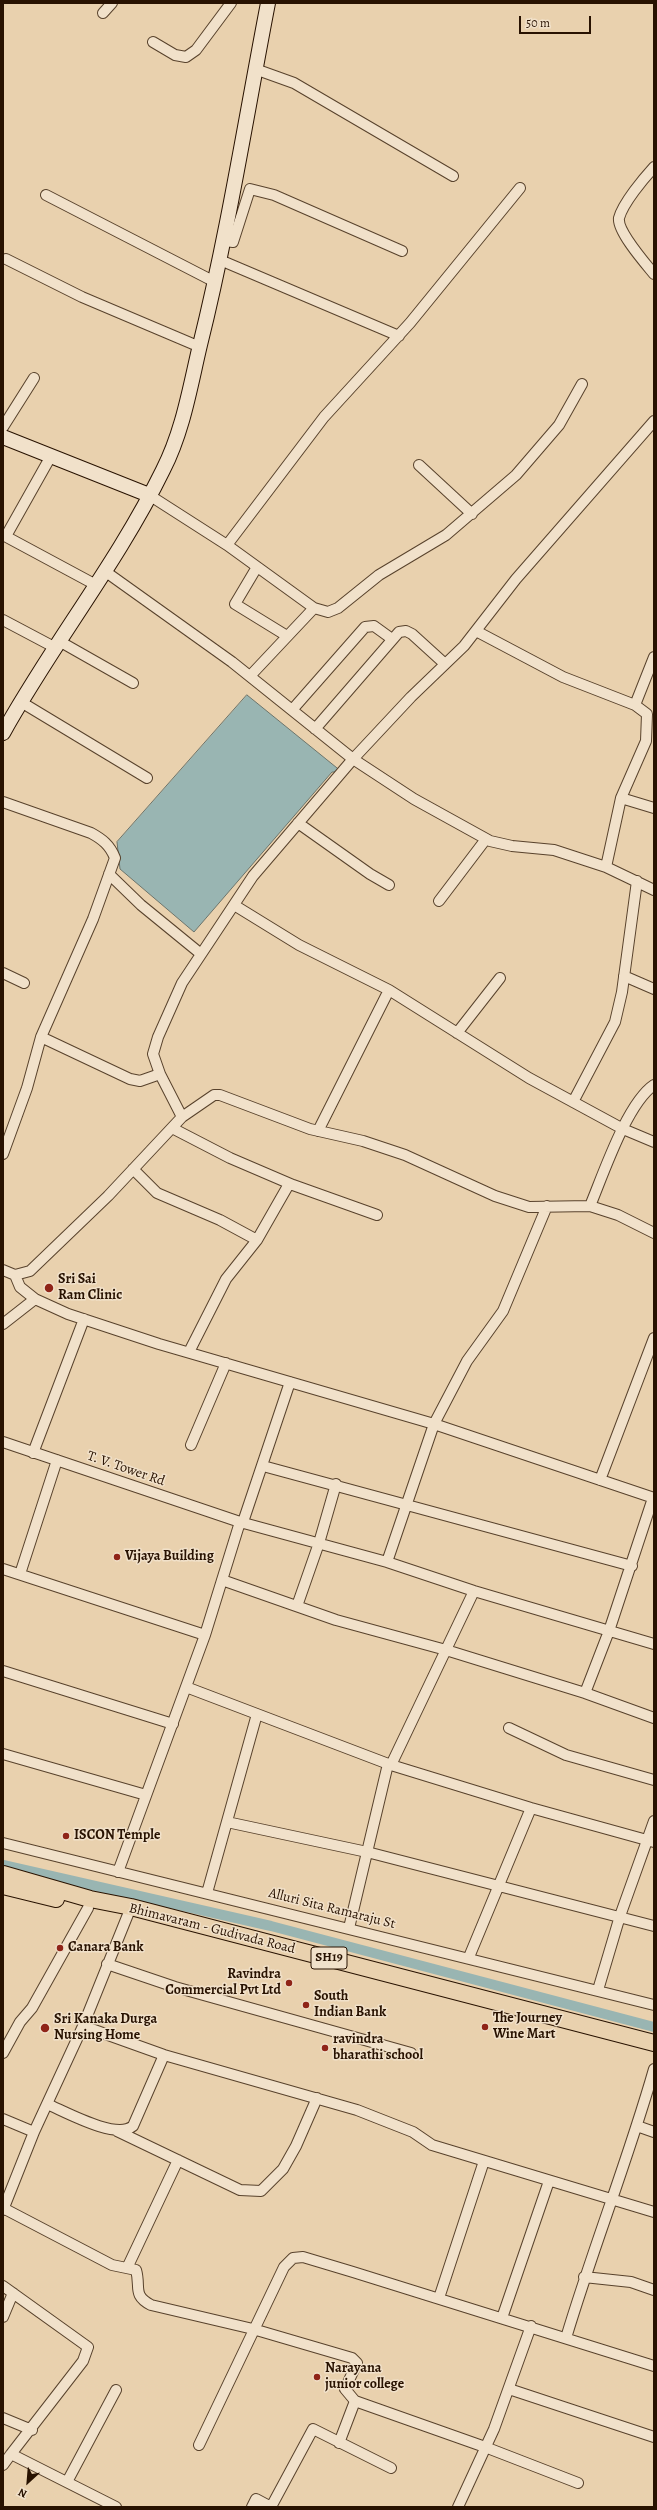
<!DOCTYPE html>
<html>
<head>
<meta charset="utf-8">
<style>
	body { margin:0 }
	#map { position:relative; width:657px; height:2510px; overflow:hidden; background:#e9d1ae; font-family:Alegreya,serif }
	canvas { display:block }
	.frame { position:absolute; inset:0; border:4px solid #281201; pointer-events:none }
	.north { position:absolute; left:8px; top:2462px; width:40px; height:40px; -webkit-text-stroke:3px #f1e1ca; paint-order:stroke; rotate:206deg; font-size:11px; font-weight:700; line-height:16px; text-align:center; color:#281201 }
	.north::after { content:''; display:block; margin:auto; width:14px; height:18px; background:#281201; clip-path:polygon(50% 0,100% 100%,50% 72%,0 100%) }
	.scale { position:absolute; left:519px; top:16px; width:72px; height:18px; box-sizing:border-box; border:2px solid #281201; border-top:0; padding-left:5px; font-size:12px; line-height:14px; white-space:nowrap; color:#281201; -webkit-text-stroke:3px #f1e1ca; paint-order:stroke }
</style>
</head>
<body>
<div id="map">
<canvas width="657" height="2510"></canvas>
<div class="frame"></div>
<div class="north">N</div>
<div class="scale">50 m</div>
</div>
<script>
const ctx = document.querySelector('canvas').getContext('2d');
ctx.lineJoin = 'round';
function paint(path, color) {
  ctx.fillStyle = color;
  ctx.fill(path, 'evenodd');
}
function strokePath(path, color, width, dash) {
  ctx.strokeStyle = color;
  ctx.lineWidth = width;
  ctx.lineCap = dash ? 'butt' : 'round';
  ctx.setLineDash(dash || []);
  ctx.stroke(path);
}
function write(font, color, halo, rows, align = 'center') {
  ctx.font = font + ' Alegreya,serif';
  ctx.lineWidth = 3;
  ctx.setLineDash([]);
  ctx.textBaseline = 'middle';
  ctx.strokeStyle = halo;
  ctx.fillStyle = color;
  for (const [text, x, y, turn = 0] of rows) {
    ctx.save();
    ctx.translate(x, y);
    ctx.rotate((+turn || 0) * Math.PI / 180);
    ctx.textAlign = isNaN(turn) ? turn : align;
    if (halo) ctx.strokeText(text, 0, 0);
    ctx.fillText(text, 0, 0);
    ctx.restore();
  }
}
const water = new Path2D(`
	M247 695 342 772H332L194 932 120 869 117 842Z`);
paint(water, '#99b5b2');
strokePath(water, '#6c746b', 1);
strokePath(new Path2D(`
	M3 1865 271 1926 654 2027`), '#99b5b2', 10);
const street = new Path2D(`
	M103 13 112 3
	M153 42 175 55 186 57 196 50 231 3
	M255 69 294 83 453 176
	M654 167C644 178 623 203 619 218 617 231 645 263 654 274
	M46 195 215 282
	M225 241 233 242 250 189 274 195 402 251
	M6 259 82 297 200 347
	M220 260 399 336
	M3 427 34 378
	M419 465 472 514
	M149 495 227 545 314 608 328 612 338 608 379 575 446 535 516 475 559 425 582 384
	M3 535 96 585
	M6 536 51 456
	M227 545 324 417 410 323 520 188
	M257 567 235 604 287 636
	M106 572 232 662 353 759 414 799 490 841 512 846 554 850 606 867 654 890
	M3 620 54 647
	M476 631 563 677 635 705 647 714 646 741 621 798 606 867
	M59 641 133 683
	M250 676 314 608
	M21 702 147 778
	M635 705 654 657
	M292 710 365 627 374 626 392 639
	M315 729 399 632 406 631 412 634 445 664
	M621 798 654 808
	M3 802 91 833C102 839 110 845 115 858L93 919 41 1037 27 1088 3 1154
	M298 823 370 874 389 885
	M109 874 141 905 201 954
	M439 901 486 839
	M234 905 299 945 389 990 529 1078 623 1129 654 1142
	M3 973 24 983
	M624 976 654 989
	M457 1033 500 978
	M41 1037 130 1079 140 1081 160 1074
	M573 1102 615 1022 622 992 637 881
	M182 1117 160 1074 153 1054 158 1037 182 983 253 876 353 759 411 697 464 646 516 579 654 421
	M172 1128 230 1158 293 1185 377 1215
	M318 1131 389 990
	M133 1169 157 1193 220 1220 257 1240
	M590 1206C603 1175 627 1103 654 1085
	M3 1270 15 1275 30 1271 108 1196 182 1117 214 1095H220L310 1129 363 1141 405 1155 495 1196 529 1207 590 1206 618 1215 654 1233
	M15 1275 20 1287 35 1299 68 1314 159 1344 434 1424 654 1498
	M3 1324 35 1299
	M189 1352 226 1279 257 1240 289 1184
	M3 1442 240 1522 387 1562 474 1591 654 1644
	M191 1445 226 1363
	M33 1453 84 1319
	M263 1466 632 1566
	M600 1480 654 1338
	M243 1522 290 1382
	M387 1562 434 1424 467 1361 503 1311 547 1206
	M3 1569 205 1635
	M20 1574 57 1460
	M222 1580 336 1620 446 1650 585 1693 654 1718
	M474 1591 391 1765 531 1808 654 1842
	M297 1606 319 1543 336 1484
	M3 1671 173 1724
	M186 1687 391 1765
	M585 1693 609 1631 653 1498
	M509 1728 566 1755 654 1780
	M3 1754 146 1795
	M227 1822 367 1852 654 1926
	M3 1843 654 2005
	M118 1872 205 1635 240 1522
	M207 1893 257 1714
	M349 1928 388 1764
	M469 1957 531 1808
	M107 1964 175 1987 411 2053
	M598 1990 620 1916 654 1821
	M83 2026 164 2055 357 2110 413 2132 432 2145 654 2212
	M3 2053 20 2022 32 2008 88 1908
	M47 2104C66 2112 116 2140 133 2126L164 2055
	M3 2119 34 2132
	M637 2126 654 2132
	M117 2131 240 2190 261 2191 283 2169 296 2146 317 2098
	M3 2208 112 2265 136 2270C141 2287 132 2295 151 2305L253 2329 352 2358 357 2363 345 2389 355 2401 485 2447 578 2483
	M3 2210 34 2132 83 2026 131 1907
	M128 2266 178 2160
	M584 2277 631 2282 654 2290
	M3 2286 88 2347 83 2361 11 2454 116 2507
	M439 2298 484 2161
	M3 2317 13 2293
	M502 2318 549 2181
	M566 2338C593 2248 628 2160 654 2069
	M509 2389 654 2437
	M3 2418 32 2430
	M339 2443 355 2401
	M199 2445 284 2267 293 2258 303 2257 353 2272 654 2366
	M3 2465 11 2454
	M67 2482 116 2390
	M252 2507 256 2499 271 2507 313 2429 391 2468
	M458 2507 494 2429 531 2326`);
const secondary = new Path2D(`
	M3 437 149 495
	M3 733C53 643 118 562 163 470 183 431 190 387 200 345 228 232 246 117 268 3`);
const primary = new Path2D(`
	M3 1874 90 1899 131 1907 654 2043
	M3 1886 56 1899`);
strokePath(street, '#58422c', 12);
strokePath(secondary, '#281201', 16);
strokePath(primary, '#281201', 18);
strokePath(street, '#f1e1ca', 10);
strokePath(secondary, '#f1e1ca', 14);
strokePath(primary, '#e9d1ae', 16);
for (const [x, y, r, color] of [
	[49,1288,5,"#8f2418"],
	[117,1557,4,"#8f2418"],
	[66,1836,4,"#8f2418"],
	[60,1948,4,"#8f2418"],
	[289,1983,4,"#8f2418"],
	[306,2005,4,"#8f2418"],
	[485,2027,4,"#8f2418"],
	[45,2028,5,"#8f2418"],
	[325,2048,4,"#8f2418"],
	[317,2377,4,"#8f2418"]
]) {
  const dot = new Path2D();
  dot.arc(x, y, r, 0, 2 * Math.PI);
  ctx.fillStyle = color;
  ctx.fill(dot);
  strokePath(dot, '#f1e1ca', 1.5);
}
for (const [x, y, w] of [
	[329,1958,36]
]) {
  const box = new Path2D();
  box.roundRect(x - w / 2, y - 11, w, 22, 3);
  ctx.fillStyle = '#f1e1ca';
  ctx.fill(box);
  strokePath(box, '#281201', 1);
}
write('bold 13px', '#281201', null, [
	["SH19",329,1958]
]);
write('bold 14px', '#281201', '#f1e1ca', [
	["Sri Sai",58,1280],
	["Ram Clinic",58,1296],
	["Vijaya Building",125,1557],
	["ISCON Temple",74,1836],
	["Canara Bank",68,1948],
	["Ravindra",281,1975,"right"],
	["Commercial Pvt Ltd",281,1991,"right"],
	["South",314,1997],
	["Indian Bank",314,2013],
	["The Journey",493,2019],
	["Wine Mart",493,2035],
	["Sri Kanaka Durga",54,2020],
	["Nursing Home",54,2036],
	["ravindra",333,2040],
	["bharathi school",333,2056],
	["Narayana",325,2369],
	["junior college",325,2385]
], 'left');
write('14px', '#281201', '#f1e1ca', [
	["T. V. Tower Rd",126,1469,19],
	["Alluri Sita Ramaraju St",332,1909,14],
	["Bhimavaram - Gudivada Road",212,1929,14]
]);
</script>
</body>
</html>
